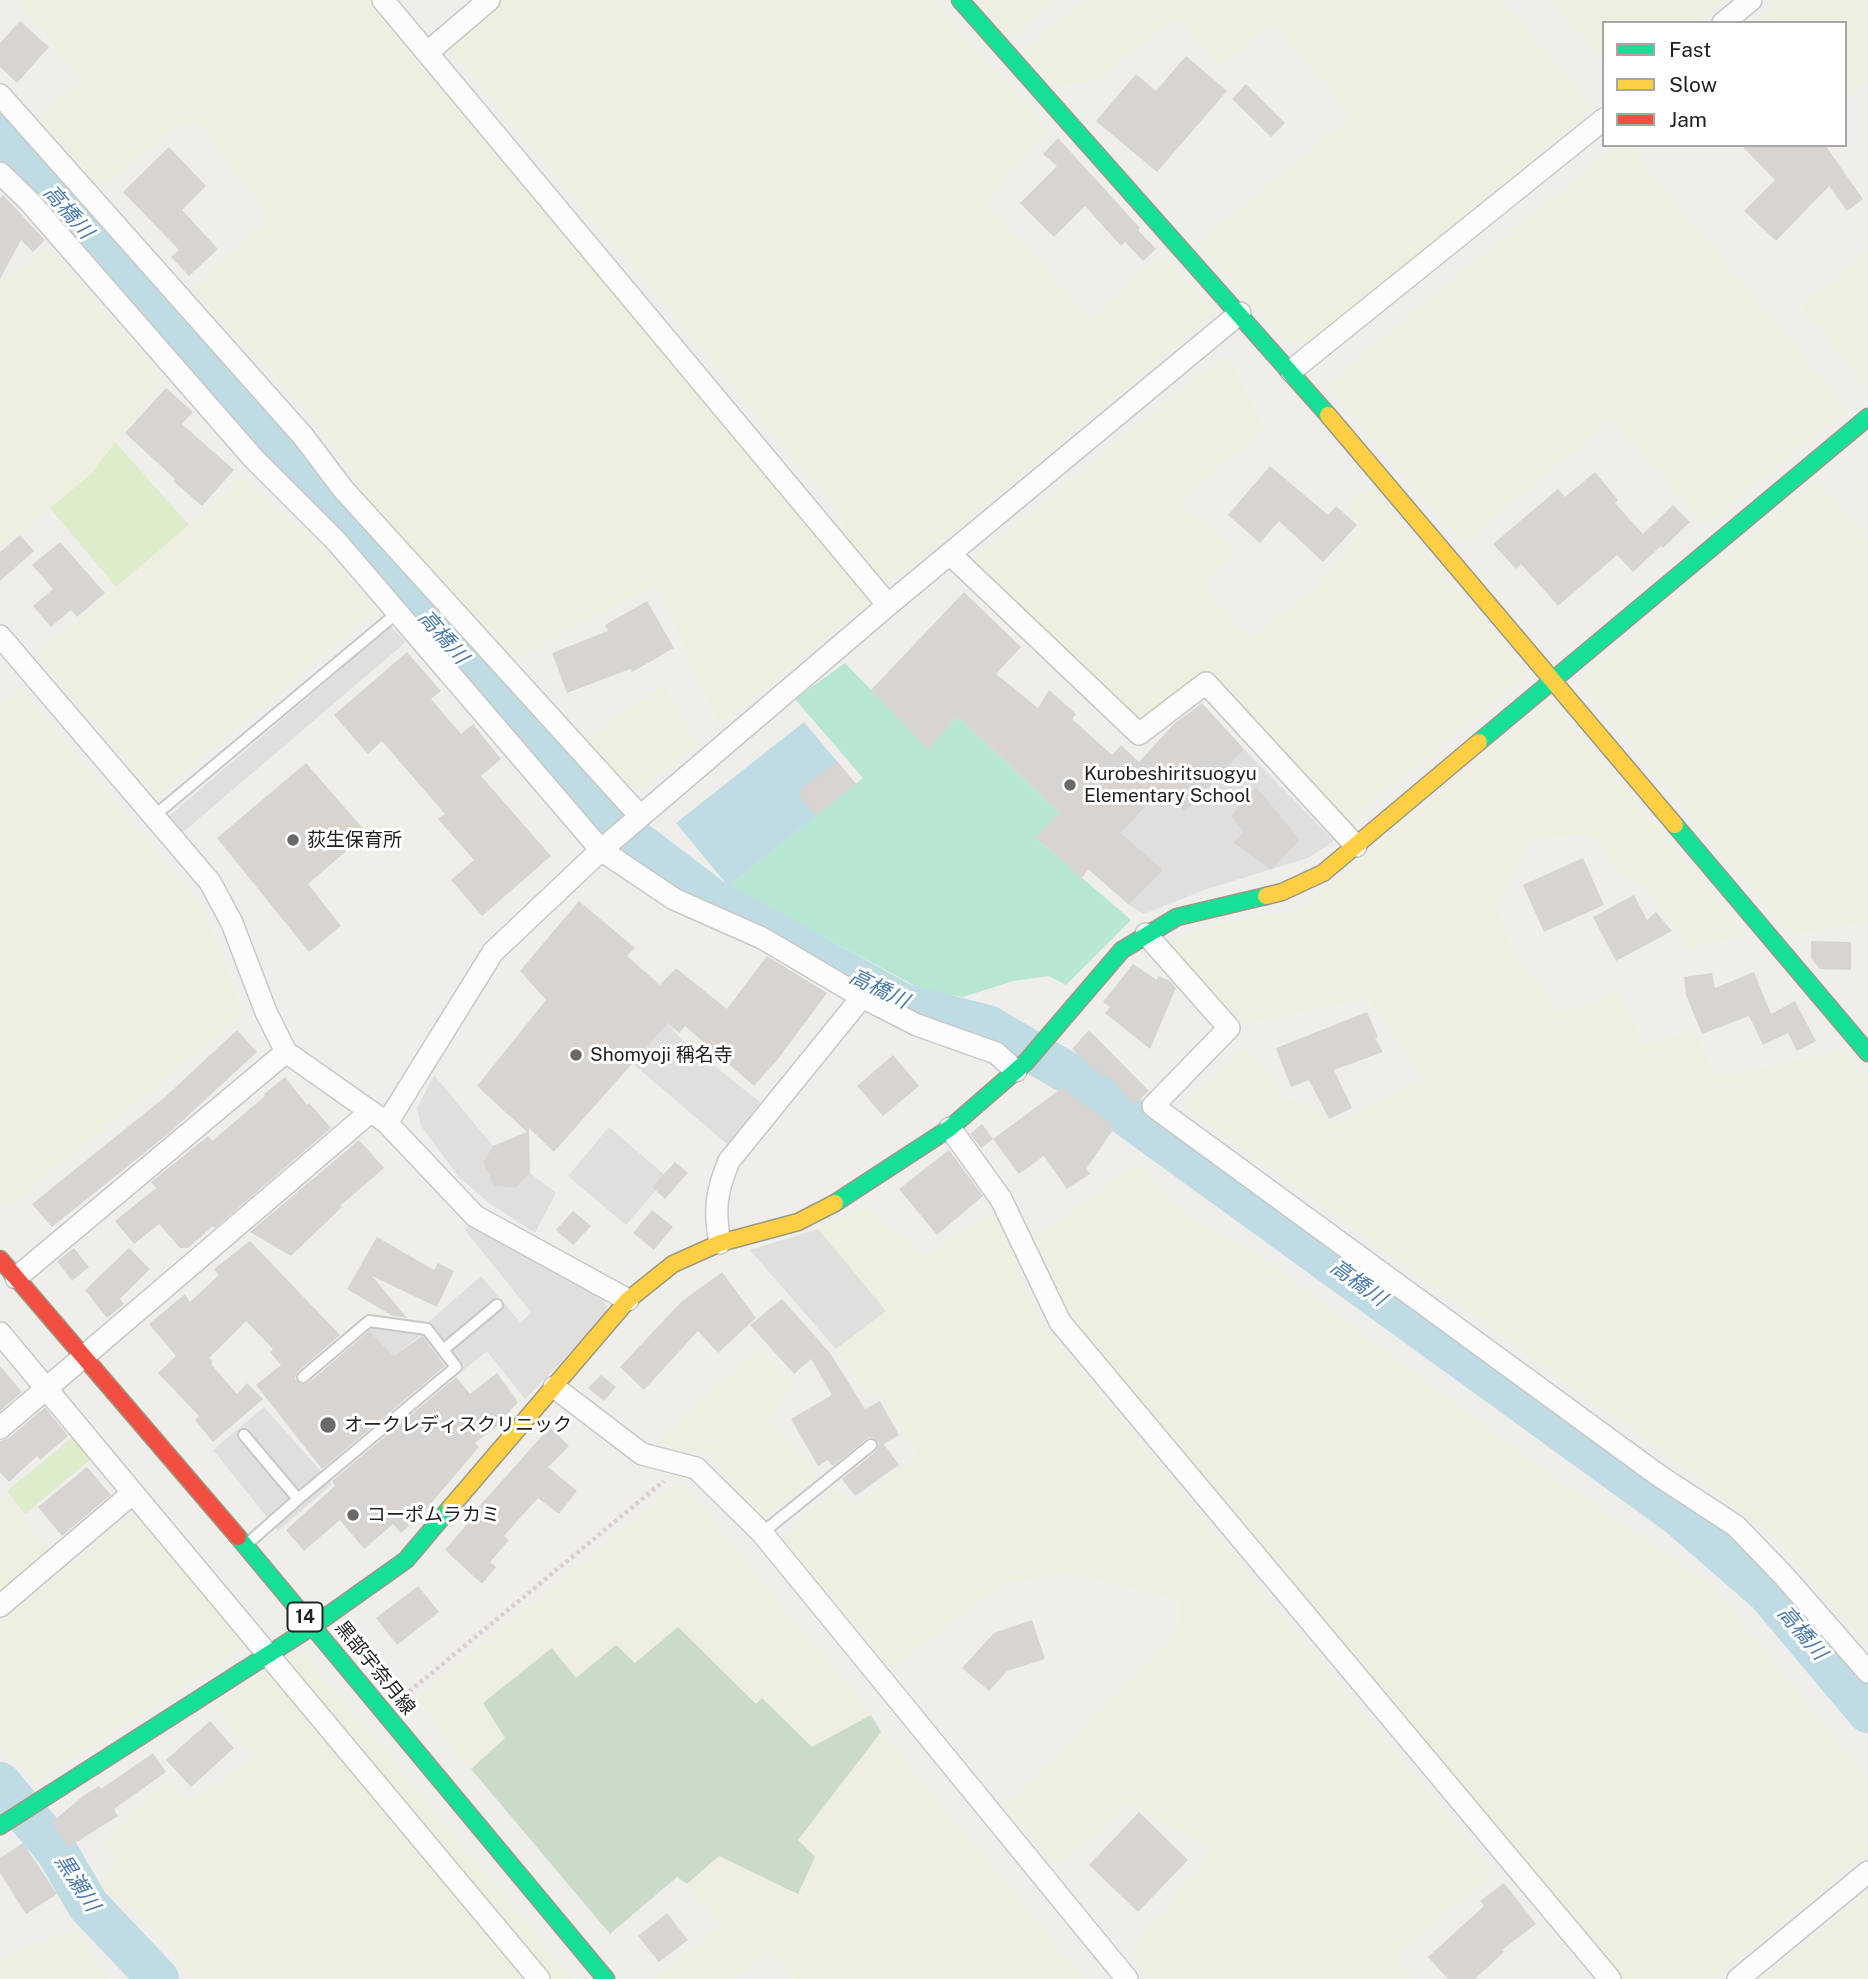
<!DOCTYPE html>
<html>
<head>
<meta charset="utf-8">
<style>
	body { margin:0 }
	#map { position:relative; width:1868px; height:1979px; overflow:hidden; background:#f0eeeb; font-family:"Public Sans",sans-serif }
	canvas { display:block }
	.legend { position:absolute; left:1602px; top:21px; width:245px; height:126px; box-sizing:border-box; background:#fff; border:2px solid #a7a7a7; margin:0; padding:9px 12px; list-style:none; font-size:21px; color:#222 }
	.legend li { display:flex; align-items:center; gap:14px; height:35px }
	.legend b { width:35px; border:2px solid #a7a7a7 }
</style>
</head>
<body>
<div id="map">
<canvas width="1868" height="1979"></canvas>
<ul class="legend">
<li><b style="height:9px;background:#16e098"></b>Fast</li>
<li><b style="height:9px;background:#ffcf43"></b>Slow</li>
<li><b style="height:9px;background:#f24e42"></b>Jam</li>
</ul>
</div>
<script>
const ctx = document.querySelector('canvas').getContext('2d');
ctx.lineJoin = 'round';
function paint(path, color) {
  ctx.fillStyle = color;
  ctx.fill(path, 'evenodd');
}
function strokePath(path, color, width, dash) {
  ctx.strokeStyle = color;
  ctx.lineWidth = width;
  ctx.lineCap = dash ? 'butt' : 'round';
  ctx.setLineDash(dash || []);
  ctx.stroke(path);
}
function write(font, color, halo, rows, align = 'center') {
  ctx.font = font + ' "Public Sans","Noto Sans JP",sans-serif';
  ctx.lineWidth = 6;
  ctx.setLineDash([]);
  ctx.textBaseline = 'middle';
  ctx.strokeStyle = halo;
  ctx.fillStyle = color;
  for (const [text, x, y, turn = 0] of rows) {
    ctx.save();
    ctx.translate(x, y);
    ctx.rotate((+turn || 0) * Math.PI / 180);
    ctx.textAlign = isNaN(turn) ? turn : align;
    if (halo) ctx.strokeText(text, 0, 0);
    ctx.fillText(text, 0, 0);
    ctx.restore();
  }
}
paint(new Path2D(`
	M16 0H365L871 600 719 725 658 585 517 658 383 518 311 414 192 288 272 217 197 121 167 135 102 187 41 117 83 79Z
	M504 0H931L1047 130 985 201 1089 319 1162 256 1215 313 888 584 842 531 844 517 448 47Z
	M979 0H1055L1011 37Z
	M1086 0H1502L1592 108 1310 344 1289 343 1199 245 1352 115 1273 22 1220 65 1178 17 1097 80 1056 86 1024 51Z
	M1551 0H1724L1696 23H1604V63Z
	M1779 0H1868V80L1845 99V23H1765L1760 16Z
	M1617 145H1626L1847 409 1705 525 1613 418 1463 544 1327 385Z
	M47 247 162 379 91 474 0 549V285Z
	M1868 250V387L1802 307Z
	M1226 354 1264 428 1179 502 1238 551 1201 585 1249 638 1319 587 1364 528 1347 506 1370 486 1528 674 1348 821 1212 670 1142 722 972 561Z
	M244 478 318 546 376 610 157 795 38 655Z
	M1817 481 1868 541V922L1791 935 1578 681Z
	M664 685 697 745 644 787 629 786 585 739Z
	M19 687 203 909 244 1014 8 1206 0 1196V704Z
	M1550 701 1746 935 1689 948 1647 888 1616 869 1590 833 1528 840 1496 907 1512 954 1563 1014 1616 991 1644 1045 1695 1031 1717 1078 1841 1050 1868 1078V1644L1773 1536 1695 1475 1185 1106 1244 1046 1285 1099 1309 1103 1333 1126 1423 1077 1368 998 1240 1025 1168 944 1216 924 1303 908Z
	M1138 1163 1184 1213 1268 1261 1552 1475 1710 1584 1868 1779V1850L1713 1979H1626L1069 1313 1036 1237Z
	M866 1206 926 1258 992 1211 1041 1324 1494 1873 1393 1958 1411 1979H1150L1130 1953 1213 1850 1130 1804 1056 1866 1006 1806 1178 1632 1180 1600 1071 1573 1003 1584 893 1668 782 1537 836 1490 856 1507 917 1453 880 1392 867 1395 836 1349 886 1311 818 1229Z
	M758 1348 792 1384 767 1419 817 1475 763 1518 710 1454 660 1443Z
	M680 1482 871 1715 813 1747 762 1698 757 1705 635 1664 576 1678 552 1649 505 1738 471 1769 416 1699Z
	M6 1496 50 1552 0 1595V1501Z
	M150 1501 263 1635 33 1783 0 1740V1624Z
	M300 1650 572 1979H194L146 1918 98 1886 119 1863 102 1844 166 1779 190 1802 255 1757 215 1705Z
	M881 1732 1083 1979H795L769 1950 735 1979H655L721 1924 687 1884 719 1856 799 1893 797 1840Z
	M1868 1892V1979H1763Z
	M71 1930 108 1979H0V1960Z`), '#efefdf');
paint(new Path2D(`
	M115 442 189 525 116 587 50 508 91 474Z
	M73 1437 91 1459 25 1514 7 1491Z`), '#ddeccb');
paint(new Path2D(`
	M678 1627 756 1704 762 1698 812 1747 871 1715 881 1732 798 1840 815 1857 798 1894 719 1856 687 1884 677 1877 610 1934 471 1769 505 1738 483 1703 552 1648 576 1678 616 1645 635 1663Z`), '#cadbca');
paint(new Path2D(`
	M845 663 928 749 957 716 1060 813 1036 838 1131 920 1066 985 1049 976 1013 981 963 997 923 990 728 886 863 778 795 699Z`), '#b7e6d2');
paint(new Path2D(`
	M391 626 406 642 182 833 168 817Z
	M1244 749 1334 841 1308 858 1207 889 1144 914 1129 905 1163 870 1121 833 1153 799 1137 785 1148 772 1185 811Z
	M668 1023 681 1039 761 1103 728 1145 632 1063Z
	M434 1075 493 1146 483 1162 494 1186 516 1188 530 1173 556 1193 535 1233 489 1203 459 1177 421 1126 417 1108Z
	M609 1127 667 1177 626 1225 568 1176Z
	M474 1222 602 1297 609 1312 525 1399 487 1351 455 1377 421 1335 394 1356 360 1323 368 1315 426 1324 481 1276 521 1323 531 1312 465 1230Z
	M818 1229 886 1311 836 1349 750 1250Z
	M264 1407 332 1484 278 1531 213 1450Z`), '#e0dfde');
paint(new Path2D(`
	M804 722 856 784 728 886 676 823Z`), '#bfdbe3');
strokePath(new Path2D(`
	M0 134 187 343 596 811 713 900 902 1004 988 1026 1068 1073 1677 1514 1768 1593 1868 1712
	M0 1783 56 1850 88 1905 158 1979`), '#bfdbe3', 42);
paint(new Path2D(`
	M20 21 49 47 17 83 0 67V43Z
	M1186 56 1227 91 1157 172 1096 121 1136 74 1156 91Z
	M1246 84 1285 123 1271 137 1232 99Z
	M1058 138 1140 228 1138 230 1156 249 1143 261 1125 242 1121 246 1085 206 1054 237 1020 203 1057 166 1043 154Z
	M1741 145H1825L1863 199 1847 211 1829 186 1776 241 1744 211 1775 180Z
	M169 147 206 186 182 210 218 249 189 276 171 257 179 250 123 192Z
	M3 195 45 240 33 252 21 240 0 279V198Z
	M166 388 193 412 182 424 234 470 202 506 173 481 175 479 125 433Z
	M1270 466 1328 515 1336 506 1357 525 1323 562 1279 521 1260 543 1228 515Z
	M1595 472 1618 500 1615 503 1643 534 1673 505 1690 522 1663 548 1661 546 1633 572 1617 555 1558 606 1521 564 1516 569 1493 544 1558 489 1565 497Z
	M20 535 34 551 0 581V552Z
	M60 542 105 593 77 617 71 610 51 627 33 606 53 589 32 565Z
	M964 592 1021 647 996 674 1038 708 1049 690 1076 714 1072 719 1112 755 1121 745 1139 762 1174 724 1202 703 1244 749 1185 812 1163 788 1121 833 1163 870 1129 905 1088 869 1082 878 1035 837 1060 813 957 716 928 750 871 690Z
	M647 601 674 648 632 672 630 669 567 693 552 653 608 631 605 625Z
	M407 652 441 691 431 699 461 734 473 724 501 759 481 776 551 856 482 916 451 880 474 860 438 819 445 814 382 741 368 754 334 715Z
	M837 761 856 784 816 816 797 792Z
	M306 763 367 833 308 884 341 926 309 952 217 838Z
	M1256 787 1300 840 1271 870 1233 842 1244 832 1231 816Z
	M1583 858 1604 905 1544 932 1523 885Z
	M1634 895 1647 920 1656 912 1672 931 1616 961 1593 917Z
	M579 901 635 948 627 956 660 985 676 968 727 1009 767 956 827 993 778 1059 754 1086 685 1026 679 1033 668 1023 554 1152 529 1128 530 1173 516 1188 494 1186 483 1162 493 1146 527 1132 477 1086 546 1000 520 971Z
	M1811 941 1851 942V970L1820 969 1811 958Z
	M1133 964 1157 980 1158 976 1170 981 1176 988 1150 1049 1105 1013 1110 1007 1103 1002Z
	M1754 972 1771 1014 1795 1001 1816 1041 1797 1051 1788 1033 1763 1045 1749 1016 1702 1034 1686 995 1684 977 1712 973 1715 988Z
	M1367 1012 1378 1037 1375 1038 1383 1052 1334 1070 1352 1108 1329 1119 1309 1080 1291 1087 1276 1048Z
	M237 1030 257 1052 168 1134 52 1227 32 1204 165 1097Z
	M1089 1030 1149 1091 1134 1105 1106 1074 1103 1077 1072 1049Z
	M893 1055 919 1086 883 1116 857 1086Z
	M285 1077 307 1105 309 1103 331 1128 215 1228 213 1226 188 1248H180L159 1224 134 1244 115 1221 156 1188 151 1182 208 1136 212 1141 265 1096 264 1094Z
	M1062 1088 1115 1127 1086 1169 1090 1174 1067 1189 1044 1156 1019 1174 993 1139Z
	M982 1124 993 1139 981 1148 970 1134Z
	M359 1140 384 1168 340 1206 342 1207 291 1256 250 1232Z
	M949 1150 983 1196 937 1235 899 1189Z
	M675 1162 688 1173 665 1199 652 1187Z
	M652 1210 673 1227 654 1250 633 1233Z
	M573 1211 591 1226 573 1245 556 1230Z
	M377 1237 434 1270 438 1263 454 1271 437 1307 372 1276 407 1318 393 1316 347 1289Z
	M250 1241 340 1335 297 1372 295 1379 300 1384 308 1383 369 1331 394 1356 422 1336 445 1366 322 1469 256 1385 281 1365 270 1352 273 1349 246 1321 209 1358 213 1361 211 1364 237 1394 247 1383 263 1399 213 1442 195 1420 199 1416 158 1373 176 1356 149 1324 185 1294 190 1302 219 1275 214 1269Z
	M74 1248 89 1267 72 1281 57 1261Z
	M129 1248 150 1269 120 1299 124 1304 107 1318 85 1290Z
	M722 1272 756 1318 718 1353 698 1331 644 1390 620 1367 681 1302Z
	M782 1299 830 1353 865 1409 880 1401 899 1435 884 1444 899 1465 855 1496 842 1479 876 1451 879 1443 874 1438 869 1437 833 1466 828 1460 818 1466 791 1419 832 1395 811 1359 794 1374 750 1325Z
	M0 1366 22 1392 0 1411Z
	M497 1373 518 1402 497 1426 475 1443 479 1447 421 1515 401 1533 393 1524 364 1549 340 1520 304 1551 286 1530 335 1486 332 1481 456 1377 470 1394Z
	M601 1375 616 1387 604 1401 588 1388Z
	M45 1407 68 1436 40 1460 37 1456 9 1482 0 1472V1441L9 1438Z
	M550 1427 569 1446 548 1467 577 1491 559 1514 538 1498 504 1536 509 1540 490 1562 496 1567 482 1584 445 1550 467 1524V1520Z
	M87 1467 111 1495 62 1536 38 1507Z
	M418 1586 439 1612 397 1645 376 1618Z
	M1032 1620 1045 1659 1007 1671 989 1691 962 1668 994 1633Z
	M210 1721 234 1748 191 1787 166 1760Z
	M153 1753 166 1772 114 1809 118 1816 69 1847 51 1823 83 1796 99 1786 101 1789Z
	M1139 1812 1188 1860 1138 1912 1089 1865Z
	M23 1843 57 1894 26 1914 0 1873V1858Z
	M1504 1883 1536 1924 1502 1950 1504 1952 1475 1979H1448L1428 1957 1484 1906 1480 1901Z
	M667 1913 688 1940 659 1962 638 1936Z`), '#d7d4d2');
const lane = new Path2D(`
	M154 816 397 613
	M443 1350 497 1305
	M244 1435 298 1499 247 1544
	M298 1499 456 1367 427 1329 369 1321 303 1377
	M762 1533 871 1445`);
const street = new Path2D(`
	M383 0 888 605
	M1723 23 1751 0
	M428 52 489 0
	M0 95 303 436 343 489 640 816
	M0 173 29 201 254 459 337 542 601 850 674 899 762 938 862 997 917 1025 996 1053 1016 1071
	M1291 371 1604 119
	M950 554 1139 734 1206 683 1356 846
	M0 636 210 882 232 923 266 1012 286 1052 387 1123 475 1216 628 1300
	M1146 934 1229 1028 1153 1106 1658 1475 1736 1526 1785 1577 1868 1672
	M387 1123 493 952 601 850 888 605 1240 313
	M950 1128 1001 1199 1060 1322 1610 1979
	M720 1243C714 1210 716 1192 729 1161L862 997
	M16 1278 286 1052
	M0 1333 133 1493 0 1606
	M554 1387 642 1454 696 1468 762 1533 1127 1979
	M0 1428 370 1112
	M133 1493 539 1979
	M1738 1979 1868 1872`);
const fast = new Path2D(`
	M960 0 1328 415
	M1479 742 1868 417
	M1675 825 1868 1053
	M835 1203 950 1128 1026 1062 1122 950 1177 917 1266 896
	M238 1537 606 1979
	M0 1826 313 1626 406 1560 450 1508`);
const slow = new Path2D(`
	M1328 415 1675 825
	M1266 896 1282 892 1323 873 1479 742
	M450 1508 628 1300 673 1264 720 1243 798 1222 835 1203`);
const jam = new Path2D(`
	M0 1259 238 1537`);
strokePath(lane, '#c9c8c7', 14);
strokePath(street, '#c9c8c7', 24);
strokePath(fast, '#999a82', 19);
strokePath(slow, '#999a82', 19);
strokePath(jam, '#999a82', 19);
strokePath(new Path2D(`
	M404 1696 664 1481`), '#dccecd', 4.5, [3.5, 3.5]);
strokePath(lane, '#fdfcfc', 10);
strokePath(street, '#fdfcfc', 21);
strokePath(fast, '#16e098', 16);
strokePath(slow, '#ffcf43', 16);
strokePath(jam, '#f24e42', 16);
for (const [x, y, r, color] of [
	[1070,785,7,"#6a6968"],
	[293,840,7,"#6a6968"],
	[576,1055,7,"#6a6968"],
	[328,1425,9,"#6a6968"],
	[353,1515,7,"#6a6968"]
]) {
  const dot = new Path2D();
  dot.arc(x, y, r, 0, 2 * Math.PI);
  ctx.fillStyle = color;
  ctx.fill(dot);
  strokePath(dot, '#fff', 2.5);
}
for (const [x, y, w] of [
	[305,1617,35]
]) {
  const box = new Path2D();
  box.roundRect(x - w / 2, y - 14.5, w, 29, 5);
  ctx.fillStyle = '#fff';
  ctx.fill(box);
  strokePath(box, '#222', 2);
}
write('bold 18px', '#222', null, [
	["14",305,1617]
]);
write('19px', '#222', '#fff', [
	["Kurobeshiritsuogyu",1084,774],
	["Elementary School",1084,796],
	["荻生保育所",307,840],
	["Shomyoji 稱名寺",590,1055],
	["オークレディスクリニック",344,1425],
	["コーポムラカミ",367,1515]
], 'left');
write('19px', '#222', '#fff', [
	["黒部宇奈月線",375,1668,51]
]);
write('italic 21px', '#4a7aab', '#fff', [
	["高橋川",68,212,49],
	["高橋川",443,637,49],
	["高橋川",879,989,26],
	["高橋川",1358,1283,36],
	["高橋川",1802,1633,50],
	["黒瀬川",77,1883,57]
]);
</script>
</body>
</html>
